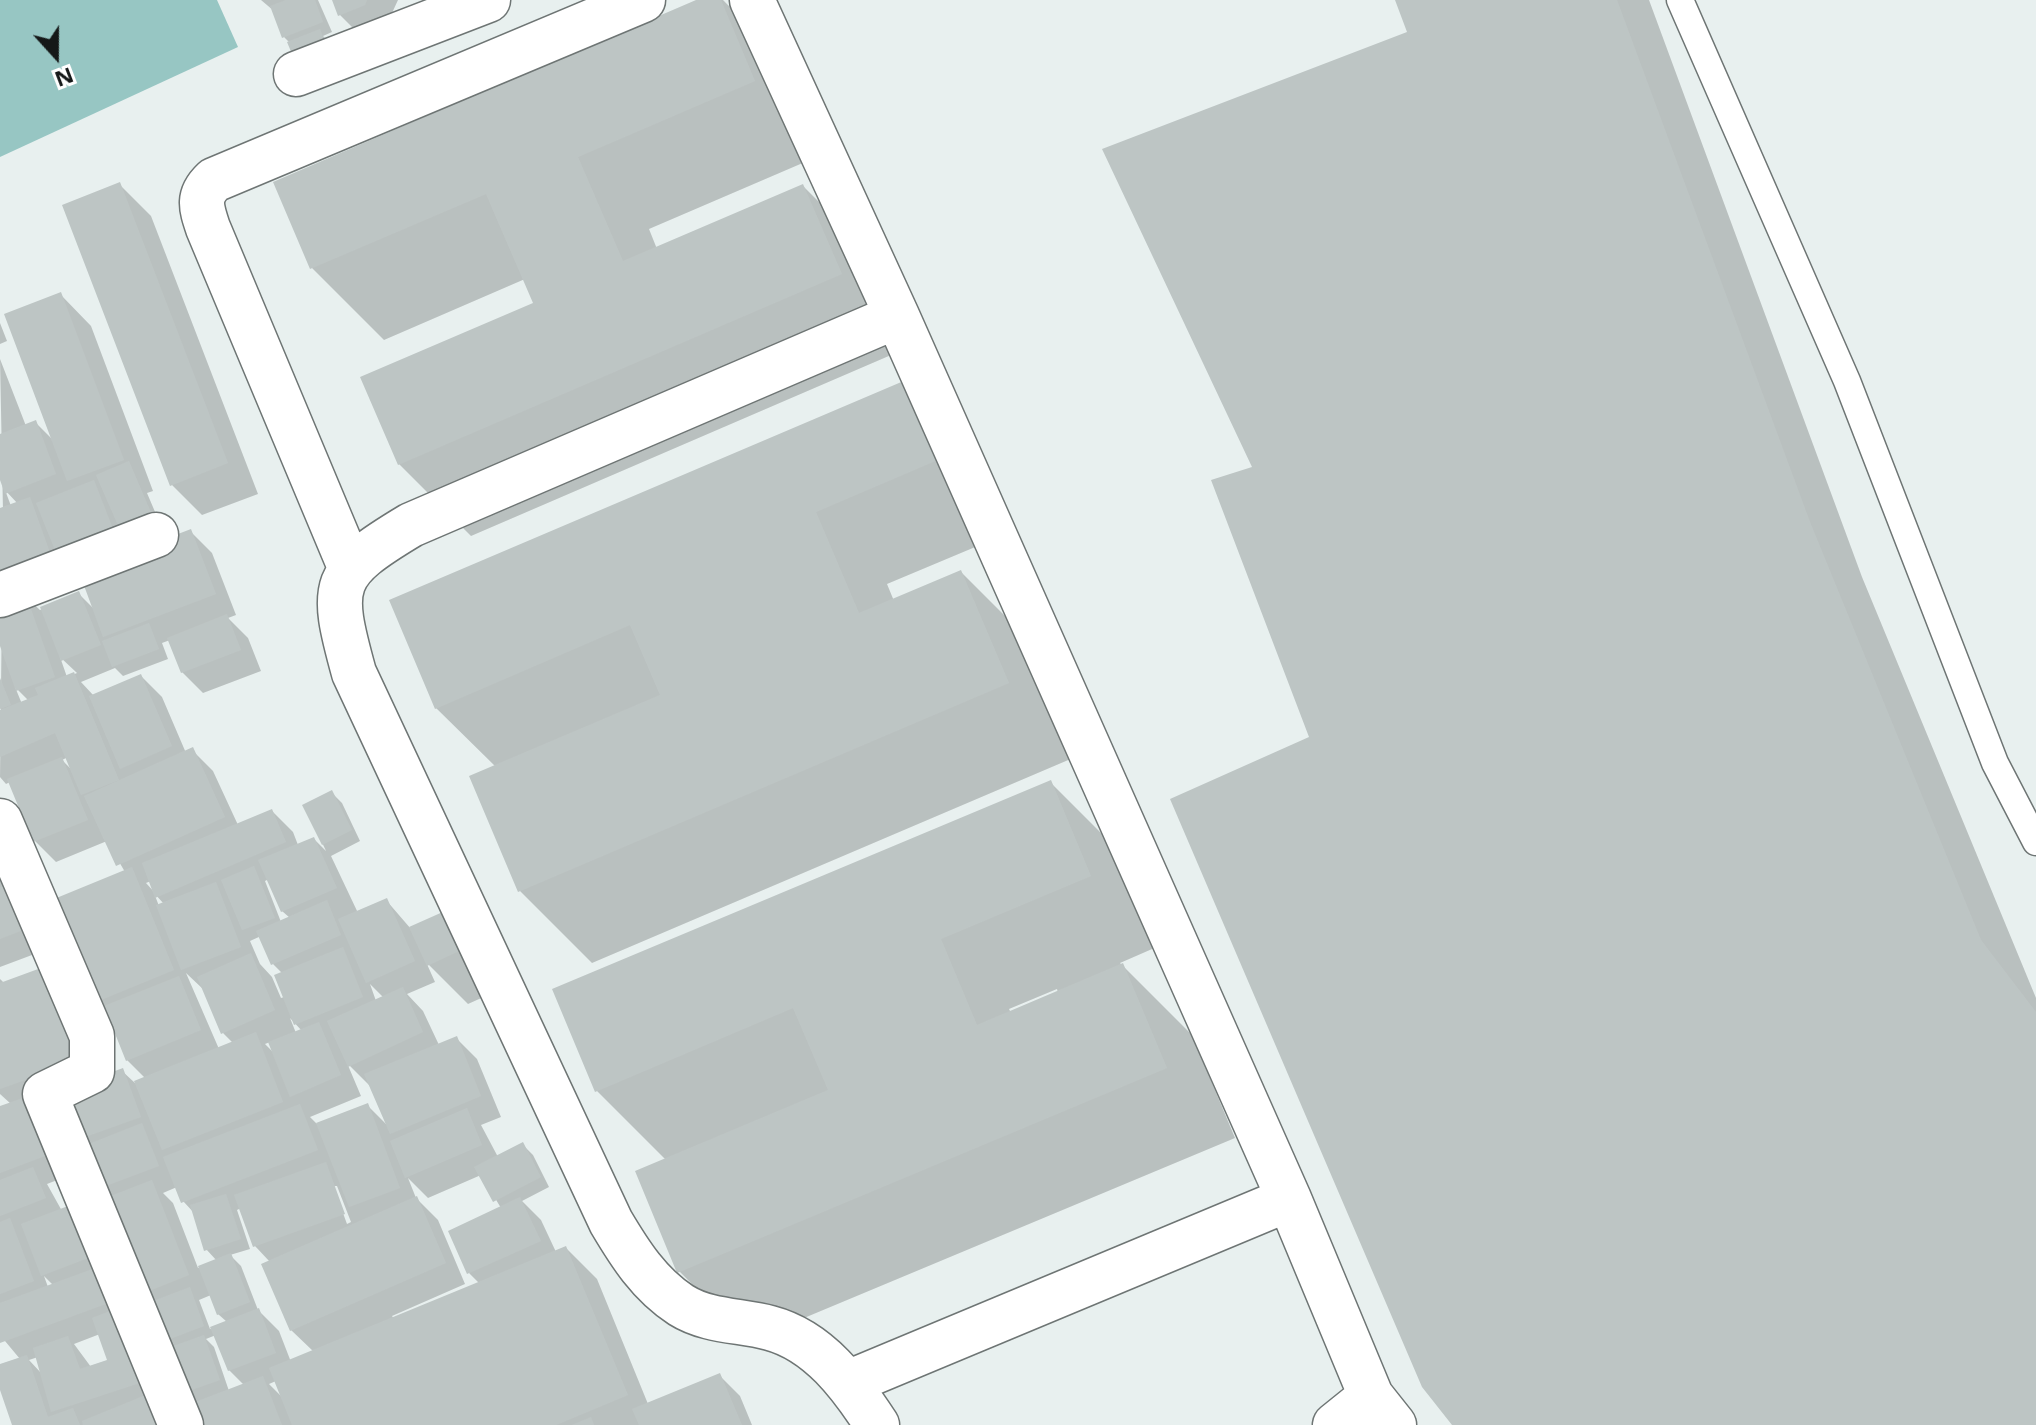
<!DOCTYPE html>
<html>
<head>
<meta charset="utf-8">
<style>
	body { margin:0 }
	#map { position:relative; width:2036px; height:1425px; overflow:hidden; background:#e8f0ef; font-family:"Noto Sans",sans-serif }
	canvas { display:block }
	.north { position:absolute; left:16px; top:16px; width:80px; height:80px; -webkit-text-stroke:6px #fff; paint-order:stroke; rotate:159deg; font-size:22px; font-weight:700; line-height:32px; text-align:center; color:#151818 }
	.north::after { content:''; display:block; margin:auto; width:28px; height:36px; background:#151818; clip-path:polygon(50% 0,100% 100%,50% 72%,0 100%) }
</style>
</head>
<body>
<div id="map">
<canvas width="2036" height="1425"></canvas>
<div class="north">N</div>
</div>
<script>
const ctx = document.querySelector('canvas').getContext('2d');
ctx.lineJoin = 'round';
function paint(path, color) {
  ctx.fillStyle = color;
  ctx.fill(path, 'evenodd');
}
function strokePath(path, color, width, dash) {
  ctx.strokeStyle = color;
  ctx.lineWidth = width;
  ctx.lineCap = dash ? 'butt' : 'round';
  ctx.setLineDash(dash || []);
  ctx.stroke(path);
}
paint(new Path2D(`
	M0 0H217L238 47 0 157Z`), '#97c6c3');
paint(new Path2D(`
	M261 0H318L332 32 323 36 329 42 290 43 284 37 274 11Z
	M334 0H398L386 26 361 36 340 15Z
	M702 0H723L788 66 826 153 649 229 657 249 803 186 875 258 912 346 471 536 399 464 535 304 525 279 384 340 312 268 275 183Z
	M1397 0H1649L1862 577 2036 998V1425H1454L1255 468 1410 33Z
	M120 185 151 216 258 494 202 515 172 485Z
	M61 295 91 326 153 491 147 493 161 526 134 553 191 532 212 553 236 615 228 618 248 638 261 671 203 693 182 672 170 640 162 643 168 659 123 676 115 668 81 682 94 696 141 676 162 697 186 753 192 750 213 771 238 825 272 811 293 832 298 845 314 839 326 851 305 806 332 793 342 803 360 841 331 856 358 913 386 900 411 929 453 909 510 985 468 1004 426 962 435 982 407 994 423 1011 439 1045 456 1038 477 1059 501 1117 481 1125 498 1157 523 1145 533 1155 549 1187 522 1201 541 1220 556 1252 566 1248 597 1279 648 1404 719 1375 740 1396 752 1425H194L156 1302 65 1177 47 1184 62 1211 67 1209 184 1425H15L0 1384V1366L20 1359 0 1335V1109L11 1104 0 1094V979L103 1078 122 1071 135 1083 146 1079 127 1060 108 1012 97 1001 125 872 107 841 56 862 35 841 10 782 6 784 0 777 3 512 0 359 26 426 35 422 55 442ZM5 490 18 504 11 506ZM84 579 96 611 79 594 40 610 28 599ZM60 657 77 673 67 677ZM15 687 29 701 22 704ZM68 757 73 771 62 760ZM269 879 282 911 290 918 281 922 265 881ZM151 881 156 894 146 883ZM154 893 164 904 159 906ZM261 936 273 964 283 974 284 997 281 998 272 977 260 964 250 941ZM186 973 204 990 223 1033 233 1043 219 1049ZM370 984 384 998 376 1001ZM290 1018 302 1031 296 1033ZM270 1042 275 1054 265 1044ZM347 1063 371 1087 388 1126 367 1105 317 1124 310 1117 361 1096ZM481 1175 501 1208 469 1273 480 1284 394 1319 392 1316 465 1284 438 1220 416 1198 408 1178 428 1198ZM333 1186H337L351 1222 347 1224ZM177 1187 183 1201 195 1214 206 1249 217 1261 198 1268 173 1203 163 1193ZM241 1208 255 1246 270 1262 291 1330 314 1352 291 1362 279 1331 258 1310 241 1266 230 1255 250 1249 237 1210ZM44 1276 53 1285 48 1287ZM211 1295 218 1314 227 1322 210 1329 199 1300ZM100 1334 109 1361 91 1367 74 1344ZM216 1335 229 1370 244 1385 229 1391 214 1347 206 1339ZM38 1357 42 1374 29 1360ZM276 1381 283 1398 269 1384Z
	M0 323 7 341 0 344Z
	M906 382 1011 532 887 584 894 601 961 572 1033 644 1080 755 592 963 520 891 496 767 436 708Z
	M1050 782 1120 852 1159 946 1120 963 1192 1035 1235 1138 749 1341 679 1271 666 1160 596 1090ZM1057 989 1058 993 1011 1013 1009 1009Z
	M0 840 48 949 0 967Z`), '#0003');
paint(new Path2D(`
	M286 0H315L323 22 282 38 270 6Z
	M332 0H367L365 5 338 16Z
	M696 0H721L755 81 578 157 623 261 803 184 842 274 398 465 360 377 533 303 486 194 310 269 273 182Z
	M1395 0H1617L1810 522 1981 940 2036 1012V1425H1452L1422 1387 1170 799 1309 737 1211 480 1252 467 1102 149 1407 32Z
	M320 29 329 54 297 66 287 42Z
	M120 182 228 463 170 486 62 205Z
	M61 292 124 460 67 481 4 314Z
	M906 380 940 459 816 512 859 613 961 570 1009 683 518 892 469 776 660 695 630 625 435 709 389 600Z
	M36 420 56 474 5 494 0 480V434Z
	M129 461 152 515 120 530 96 475Z
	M94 480 116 537 59 560 36 503Z
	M30 497 53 561 0 581V508Z
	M191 529 216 594 103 637 79 572Z
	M79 591 101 645 61 661 40 607Z
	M25 592 55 677 16 691 0 646V601Z
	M227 614 241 650 181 673 167 638Z
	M149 623 159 649 112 667 102 641Z
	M74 672 119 780 81 795 55 733 0 757V710L38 695 35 688Z
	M141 674 172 746 120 769 89 696Z
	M0 678 11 705 0 709Z
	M193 747 225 817 116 866 84 796Z
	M62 757 88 820 33 842 7 779Z
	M1051 780 1091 876 941 939 977 1025 1123 963 1167 1068 677 1273 635 1171 828 1090 793 1008 595 1092 552 989Z
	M332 790 352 830 322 845 302 805Z
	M272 809 286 842 155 898 142 863Z
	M314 837 337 888 281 912 258 860Z
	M254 866 275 918 242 930 221 880Z
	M132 867 174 970 96 1002 54 899Z
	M216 882 241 947 181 970 156 905Z
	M11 883 28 928 0 939V887Z
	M387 898 415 961 366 983 338 919Z
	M327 900 341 935 271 965 256 931Z
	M454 907 472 945 427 966 409 927Z
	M343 947 363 997 294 1025 274 975Z
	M251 953 275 1010 221 1034 197 977Z
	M49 965 84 1059 0 1089V983Z
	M179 976 201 1030 126 1061 104 1006Z
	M403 987 423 1032 348 1067 327 1021Z
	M319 1022 341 1075 290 1097 268 1042Z
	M256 1032 283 1102 162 1150 134 1081Z
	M457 1036 481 1096 390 1134 364 1074Z
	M123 1068 141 1117 74 1141 56 1093Z
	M23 1098 45 1156 0 1173V1106Z
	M368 1103 400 1188 349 1207 316 1123Z
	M300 1104 318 1150 181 1203 163 1157Z
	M467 1108 482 1145 405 1178 390 1141Z
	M142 1123 159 1166 87 1193 71 1151Z
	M523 1142 541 1177 493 1202 474 1167Z
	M326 1162 345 1214 253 1247 234 1195Z
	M33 1167 46 1198 0 1216V1180Z
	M152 1180 189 1275 144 1293 108 1197Z
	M226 1194 241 1239 204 1251 190 1205Z
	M417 1196 446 1263 290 1331 261 1264Z
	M520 1197 541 1241 467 1274 448 1231Z
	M68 1206 88 1258 41 1276 21 1224Z
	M10 1218 34 1281 0 1294V1222Z
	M566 1246 628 1395 556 1425H292L269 1368Z
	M231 1253 250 1302 217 1315 198 1266Z
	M98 1267 111 1302 0 1343V1303Z
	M190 1287 204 1326 162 1342 148 1303Z
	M126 1305 152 1379 51 1412 33 1348 68 1336 80 1369 107 1360 92 1318Z
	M259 1308 276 1353 228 1371 210 1327Z
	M204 1335 220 1380 183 1393 168 1348Z
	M27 1355 48 1417 73 1408 80 1425H12L0 1390V1364Z
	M720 1373 742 1425H639L632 1409Z
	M263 1376 282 1425H192L185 1406Z
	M158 1390 173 1425H83L82 1421Z
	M591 1417 594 1425H572Z`), '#bdc5c4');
const service = new Path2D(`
	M1680 0 1847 381 1995 763 2036 842`);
const minor = new Path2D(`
	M752 0 897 316 1289 1199 1371 1396 1394 1425
	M296 74 488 0
	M350 567 208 228C201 207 197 196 214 180L643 0
	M0 595 156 535
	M0 821 92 1036V1071L45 1094 181 1425
	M850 1382 1289 1199
	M877 1425C851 1385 819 1341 770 1328 741 1320 708 1322 681 1305 649 1284 630 1254 611 1222L354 673C329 583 331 573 411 525L897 316
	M1335 1425 1371 1396`);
strokePath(service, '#6e7574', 29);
strokePath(minor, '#6e7574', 47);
strokePath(service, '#fff', 26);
strokePath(minor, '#fff', 44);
</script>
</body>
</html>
